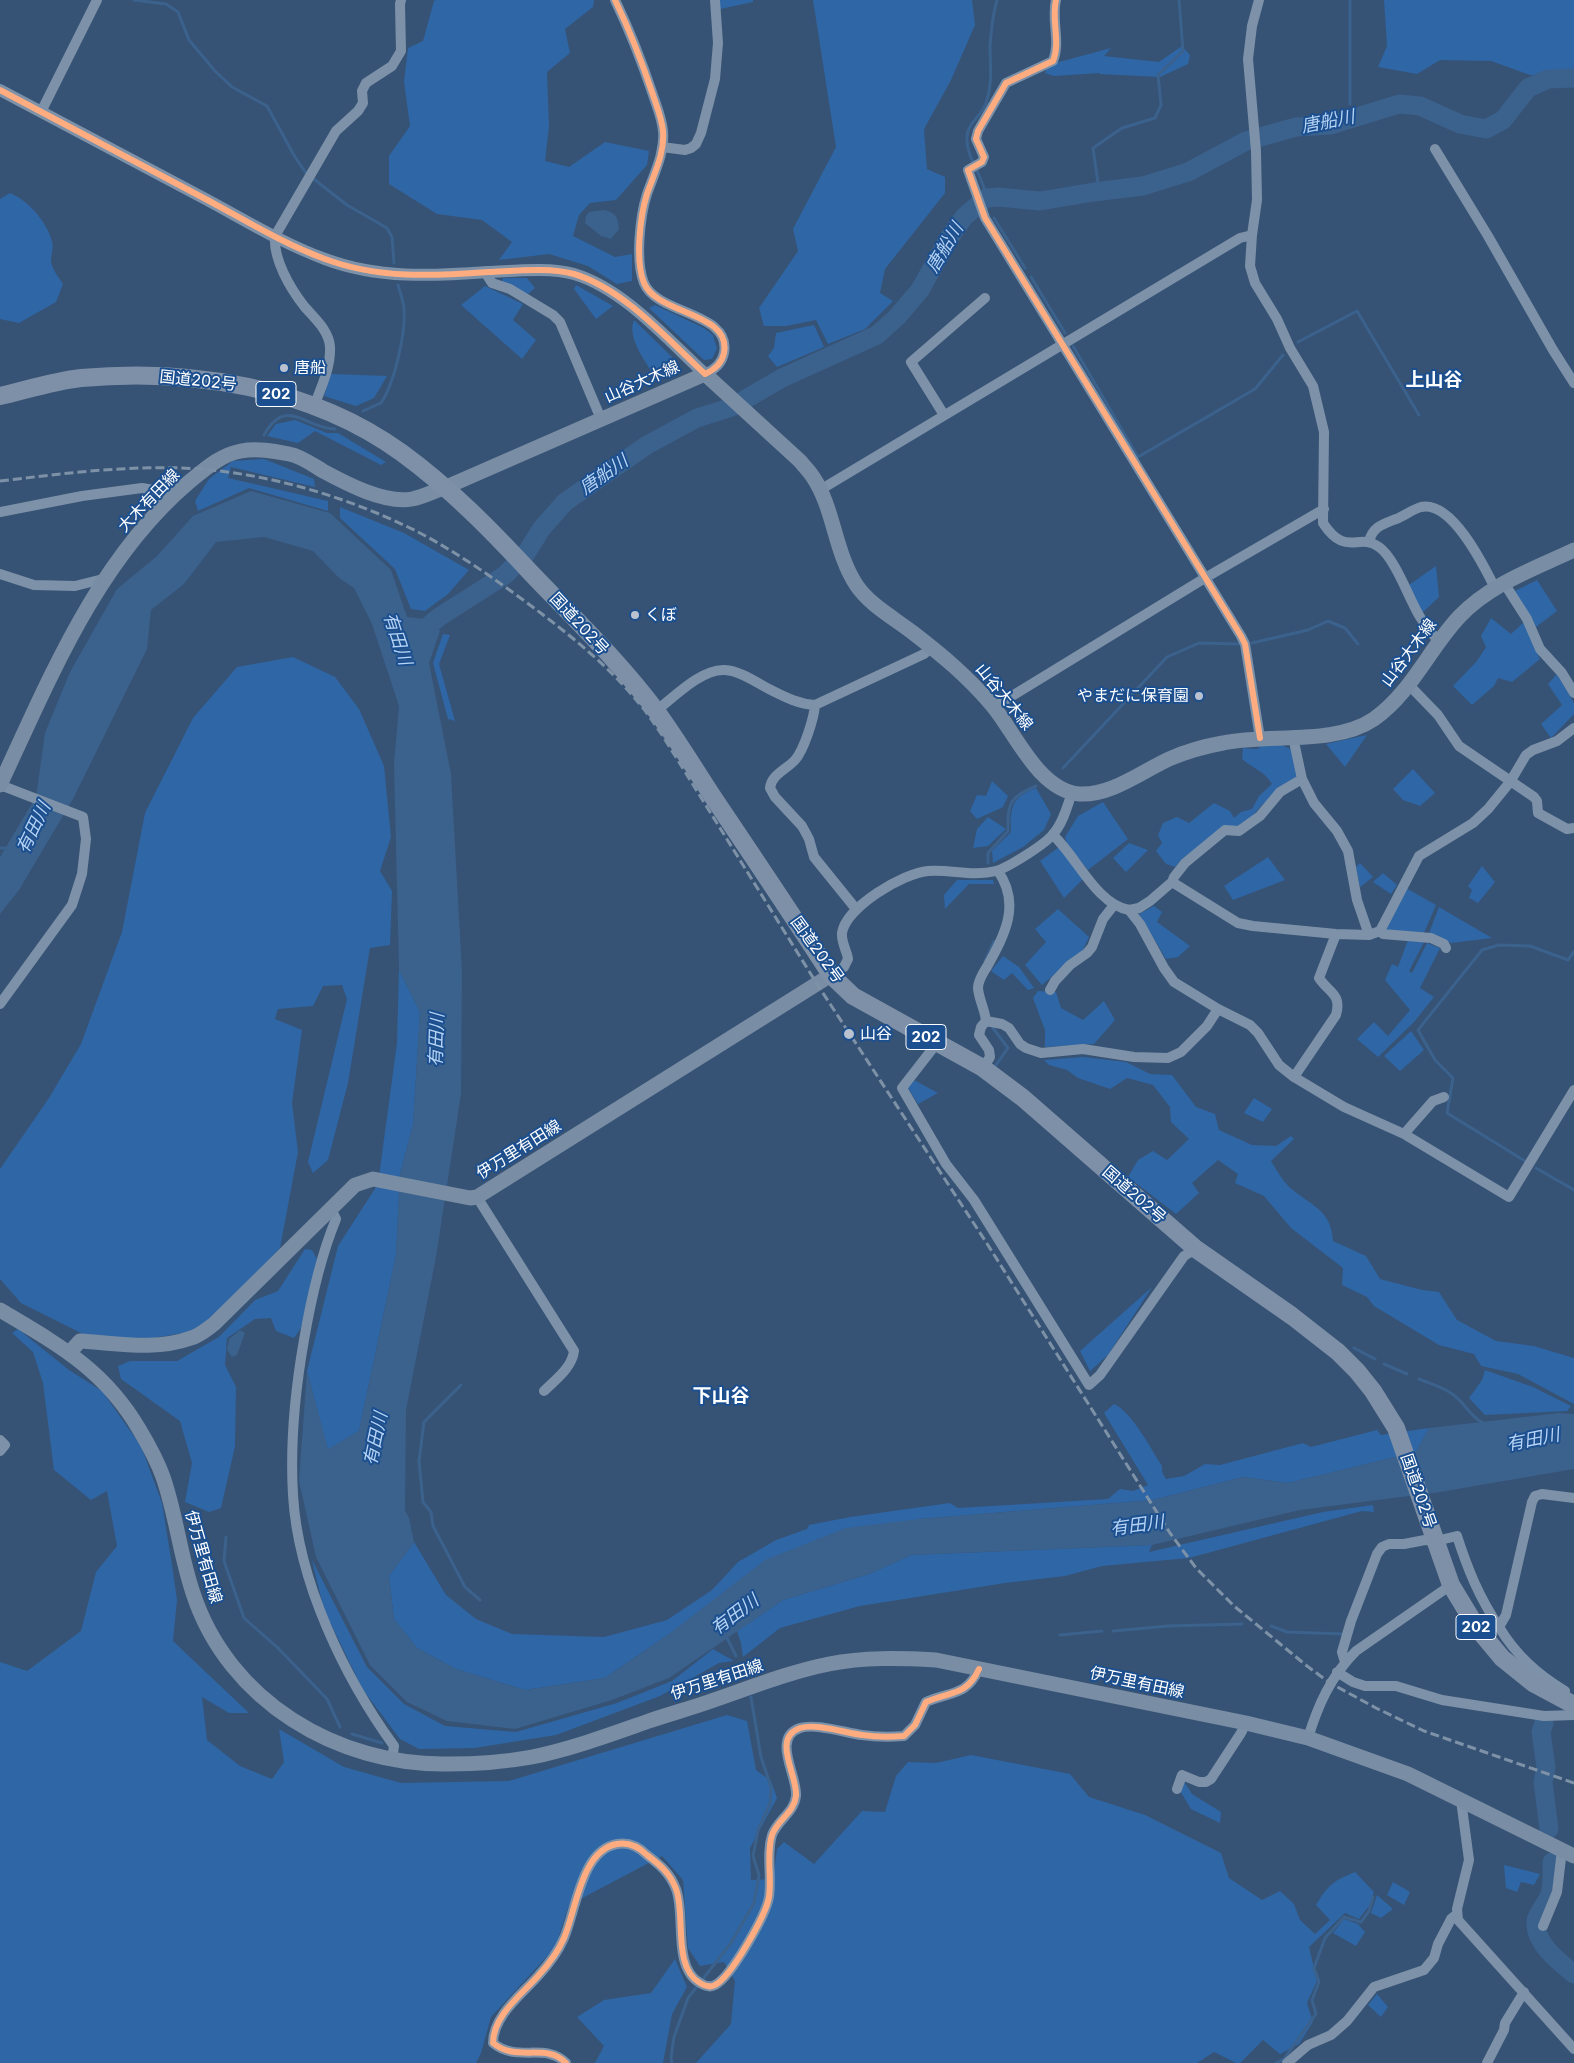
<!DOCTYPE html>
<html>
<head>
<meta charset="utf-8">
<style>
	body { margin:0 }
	canvas { display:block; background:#365274 }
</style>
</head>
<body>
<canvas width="1574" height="2063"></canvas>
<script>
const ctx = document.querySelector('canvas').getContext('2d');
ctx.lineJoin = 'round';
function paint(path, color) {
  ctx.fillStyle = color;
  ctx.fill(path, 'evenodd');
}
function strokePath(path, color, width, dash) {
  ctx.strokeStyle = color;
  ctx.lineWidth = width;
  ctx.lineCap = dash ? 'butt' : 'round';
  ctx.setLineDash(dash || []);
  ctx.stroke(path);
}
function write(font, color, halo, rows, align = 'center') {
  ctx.font = font + ' Inter,"Noto Sans JP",sans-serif';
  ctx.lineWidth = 4;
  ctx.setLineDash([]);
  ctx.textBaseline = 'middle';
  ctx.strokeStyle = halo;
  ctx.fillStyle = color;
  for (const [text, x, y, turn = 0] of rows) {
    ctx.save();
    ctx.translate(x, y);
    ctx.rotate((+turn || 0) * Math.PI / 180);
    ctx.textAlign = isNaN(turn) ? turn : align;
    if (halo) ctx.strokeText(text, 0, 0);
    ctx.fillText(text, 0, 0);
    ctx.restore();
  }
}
paint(new Path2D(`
	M436 0H594L593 7 565 29 570 53 547 72 549 127 545 161 569 167 605 142 649 151 647 165 616 200 590 203 579 215 573 236 615 257 632 254V281L617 284 588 266 549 254 499 260 512 242 482 220 437 214 389 184V156L410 126 404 82 408 48 423 41 434 1Z
	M720 0H753V2L720 9Z
	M813 0H972L975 25 951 80 924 129 927 169 945 177V193L885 269 880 293 893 301 865 329 828 344 816 320 786 326H764L759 308 798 251 793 229 836 147Z
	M1384 0H1574V74L1530 75 1491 61 1440 60 1417 74 1378 67 1387 46Z
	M1182 46 1190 55 1188 64 1160 77 1100 74V73L1054 76 1045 73 1048 65 1111 48 1104 56 1159 62Z
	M10 193C29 201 46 221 52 241 54 247 51 254 51 260 51 268 59 278 63 284L56 302 19 323 0 319V199Z
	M503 278H527L535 288 528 294 502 282Z
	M576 285 613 306 596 319 574 289Z
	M485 286 523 304 513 320 536 340 522 359 461 305Z
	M655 305 704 328 713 335 717 349 712 359 704 360 649 308Z
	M634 320 672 357 669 374 657 380C648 365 626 338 634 320Z
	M814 325 824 347 777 367 768 356 774 348 776 333Z
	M331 374 387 376 374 398 356 406 324 396Z
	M295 420 327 433H338L386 462 381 465 315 431 298 443 267 436 276 424Z
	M264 459 314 479 315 487 231 467 228 478 328 501V511L249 488 198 511 195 501 209 479 233 461Z
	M340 507 404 533 469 570 448 594 425 611 411 609 395 569 340 518Z
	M1436 566 1439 597 1422 613 1409 585Z
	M1537 580 1557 611 1536 627 1513 592Z
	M1491 618 1511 634 1524 622 1540 659 1512 682 1498 678 1494 686 1472 705 1453 686 1477 661 1486 647 1481 636Z
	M443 634 450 635 439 664 455 721 448 719 433 663Z
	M293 657 335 677 359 709 384 766 391 837 380 871 392 891 390 945 370 948 348 1083 328 1160 313 1173 308 1162 347 999 342 985 323 986 313 1006 278 1009 275 1019 302 1030 292 1103 298 1152 280 1248 218 1316 189 1332 135 1341 83 1334 21 1303 0 1279V1169L49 1098 81 1044 122 932 145 813 193 718 237 667Z
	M1557 674 1574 703V714L1551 738 1541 724 1562 705 1548 684Z
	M1367 735 1345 767 1326 744Z
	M1278 743 1292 750 1297 776 1262 805 1247 822 1237 828 1223 826 1224 828 1183 858 1175 867 1166 864 1156 851 1162 843 1158 835 1163 823 1177 817 1189 823 1214 803 1230 811 1234 818 1241 812 1252 809 1259 796 1272 784C1264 771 1254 769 1242 759L1243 748 1257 749 1264 744Z
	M1413 769 1435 793 1420 806 1403 800 1393 789Z
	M992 781 1008 796 1003 807 977 819 970 811 977 795 986 796Z
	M1036 788 1051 814 1044 830 1023 847 993 863 992 851 1011 832C1010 807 1011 798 1036 788Z
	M1103 802 1128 839 1088 870 1067 844 1065 837 1078 816Z
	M988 817 1006 829 988 846 973 848 977 829Z
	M1129 843 1148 850 1126 872 1113 858Z
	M1059 847 1083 879 1064 898 1040 861Z
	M1268 857 1285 880 1233 900 1224 886Z
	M1360 863 1373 877 1360 887 1356 867Z
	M1482 866 1495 882 1478 903 1469 898 1472 890 1468 886Z
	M1383 873 1397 885 1391 894 1373 882Z
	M957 880H993L994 884H969L945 909 944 895Z
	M1406 888 1436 905 1424 933 1386 930Z
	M1154 906 1162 912 1157 922 1190 946 1178 957 1166 959 1139 914Z
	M1439 907 1492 938 1451 943 1429 933Z
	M1058 909 1089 937 1083 950 1042 985 1025 965 1046 942 1035 929Z
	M1408 940 1424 942 1409 971 1412 973 1427 943 1440 948 1420 988 1434 997 1414 1022 1378 1057 1357 1039 1374 1022 1388 1036 1410 1010 1385 980 1392 964 1398 967Z
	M1003 956 1019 967 1034 988 1028 990 1012 973 1004 980 991 971Z
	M399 970 420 1012 413 1125 400 1174 396 1255 359 1431 328 1450 307 1371 338 1246 378 1184 397 1043Z
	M1038 991 1056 992 1061 1008 1083 1020 1104 1001 1115 1020 1094 1044 1045 1047V1030L1033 998Z
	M1411 1031 1424 1050 1400 1071 1384 1056Z
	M1083 1057 1126 1062 1150 1074 1172 1075 1196 1107 1215 1114 1219 1130 1252 1145 1276 1146 1291 1136 1294 1139 1271 1161C1277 1171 1284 1183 1293 1190 1313 1207 1331 1210 1333 1241L1366 1256 1380 1279 1422 1290 1439 1292 1457 1320 1496 1341 1534 1346 1574 1358V1404L1518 1374 1481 1366 1474 1354 1439 1345 1374 1306 1367 1297 1342 1285 1343 1268 1291 1228 1264 1196 1235 1183 1238 1174 1218 1160 1192 1183 1199 1193 1176 1214 1128 1177 1138 1160 1153 1151 1167 1160 1189 1139 1171 1122 1170 1107 1153 1085 1127 1078 1110 1089 1078 1078 1067 1070 1049 1065 1044 1060Z
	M912 1079 938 1093 918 1104 908 1088Z
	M1254 1098 1272 1109 1263 1122 1244 1113Z
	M305 1249 312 1250 317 1259 301 1328 294 1338 276 1331 271 1318 255 1319 227 1338 225 1365 236 1387 235 1446 221 1508 209 1512 185 1502 192 1463 180 1421 121 1379 118 1366 130 1361H177L219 1337 255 1300 278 1291Z
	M1152 1287 1108 1355 1090 1371 1080 1351Z
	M18 1329 69 1370 102 1391 141 1446 162 1503 172 1565 177 1600 173 1641 249 1713H229L202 1697 207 1740 240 1766 272 1779 284 1762 279 1729 344 1767 401 1783 509 1781 727 1715 747 1721 756 1770 771 1781 777 1798 750 1848 751 1880 773 1879 777 1849 784 1842 814 1864 862 1811 885 1812 896 1776 908 1762 936 1763 971 1755 1070 1774 1089 1797 1145 1815 1221 1853 1229 1878 1262 1900 1280 1891 1294 1904 1300 1920 1315 1934 1330 1920 1316 1905C1328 1885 1333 1881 1355 1872L1374 1892 1369 1906 1359 1919 1345 1913 1309 1947 1317 1981 1307 2003 1313 2022 1299 2044 1280 2054 1263 2040 1240 2063H1236L1214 2052 1197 2063H696L731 2024 735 1981 724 1962 700 1966 688 1948 683 1880 662 1856 569 1905 555 1948 491 2017 481 2053 476 2063H0V1662L27 1671 81 1631 96 1572 117 1546 107 1491 91 1500 54 1470 43 1383 33 1352 12 1333Z
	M1485 1370 1533 1387 1571 1406 1567 1411 1485 1415 1469 1398 1482 1380Z
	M1114 1404C1132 1412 1151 1449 1162 1466V1472L1166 1479 1184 1476 1205 1464 1220 1465 1303 1443 1311 1447 1377 1430 1381 1435 1429 1428 1416 1452 1288 1483 1243 1477 1153 1500 919 1519 669 1634 605 1678 525 1690 456 1669 417 1648 394 1619 389 1576 414 1542 446 1595 476 1619 512 1634 604 1637 667 1620 712 1590 738 1562 776 1540 807 1529 809 1525 850 1517 950 1503 958 1508 1108 1499 1120 1489 1133 1491 1148 1485 1104 1413Z
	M1373 1505 1374 1512 1362 1511 1189 1558 1102 1566 1065 1576 1005 1583 860 1606 780 1628 743 1657 741 1643 737 1631 783 1600 869 1574 911 1555 1152 1545 1149 1552 1323 1512Z
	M312 1560 367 1667 404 1704 445 1726 516 1732 617 1703 672 1681 713 1649 734 1661 719 1663 660 1696 556 1735 475 1748 419 1749 400 1739 363 1690 324 1610Z
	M1183 1780 1192 1794 1221 1812 1220 1823 1191 1809 1179 1789Z
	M1504 1865 1540 1874 1534 1885 1521 1882 1517 1892 1506 1888Z
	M1393 1882 1410 1892 1404 1905 1387 1895Z
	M1377 1895 1393 1909 1381 1918 1371 1913Z
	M1344 1919 1358 1924 1365 1932 1356 1946 1333 1933Z
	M675 1959 687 1987 672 2014 663 2063H595L604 2046 577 2017 604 2000 651 1993Z
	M1377 1994 1388 2007 1381 2017 1368 2005Z`), '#2f66a5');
paint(new Path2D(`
	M604 210C616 213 618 217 619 229L611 239 601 236 585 223 586 216 589 212Z
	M251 491 330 513 391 570 407 617 426 619 440 631 429 663 451 774 462 972 461 1094 436 1257 406 1410 405 1510 409 1518 414 1542 389 1576 394 1619 417 1648 456 1669 525 1690 605 1678 669 1634 765 1560 846 1528 919 1519 1153 1500 1243 1477 1288 1483 1416 1452 1429 1428 1559 1413 1574 1414V1469L1440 1492 1300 1510 1152 1545 911 1555 869 1574 783 1600 669 1678 612 1700 515 1729 447 1721 407 1702 370 1665 316 1557 299 1481 307 1371 328 1449 359 1431 396 1255 400 1174 413 1125 420 1012 399 970 394 764 399 706 372 624 354 588 339 578 313 551 264 537 216 542 184 584 151 610 147 649 73 799 19 890 0 914V857L36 797 45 733 70 672 117 589 157 556 193 516Z
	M240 1330 245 1333 237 1355 232 1357 227 1350 229 1339Z`), '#3b618d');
strokePath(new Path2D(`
	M134 0 166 4 178 12 189 40 215 71 232 87 267 106 295 157 306 173 347 205 387 228 392 237 394 263
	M1350 0V104
	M1094 192 1098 183 1093 148 1122 128 1155 118 1161 105 1158 75 1183 51 1179 0
	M986 198C985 177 965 158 967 136 968 123 982 115 986 103 993 83 990 67 990 46 991 32 993 14 997 0
	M994 218 1025 268
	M1031 277 1065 333
	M1298 342 1357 311 1419 415
	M1073 346 1138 457 1255 389 1283 355
	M363 411 381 403C395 382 406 332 404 308 403 300 400 292 398 285
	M264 435C286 395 306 429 335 429
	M1252 643 1308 630 1328 621 1345 628 1358 644
	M1063 768 1167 657 1199 643 1240 644
	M0 848H9
	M988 863V853L1008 831C1007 803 1010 797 1036 786
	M985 961 994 941
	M993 1028 1008 1048 996 1065
	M1525 1161 1447 1113 1453 1078 1435 1060 1418 1030 1482 950 1499 945 1530 946 1568 960 1574 952
	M1536 1168 1574 1190
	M1354 1348 1375 1359
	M1384 1364 1407 1374
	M1419 1379C1431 1384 1444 1387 1455 1396 1465 1404 1471 1417 1483 1423
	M461 1385 424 1422 419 1461 423 1502 431 1512 433 1526 465 1587 480 1600
	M226 1537 224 1561 244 1618 278 1648 327 1699 340 1727
	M1271 1626 1287 1632 1343 1634
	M1113 1631 1168 1626 1242 1624
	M725 1634 736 1656
	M1060 1635 1102 1631
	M352 1734 382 1743
	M672 2063 671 2058 674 2037 688 1998 731 1943 754 1903 759 1875 753 1856 758 1830 770 1804 771 1787 761 1757 751 1697
	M1276 2063 1284 2059 1316 2014 1312 2000 1319 1982 1314 1968 1325 1938 1344 1917 1361 1922 1369 1911 1373 1897`), '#3b618d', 3);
strokePath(new Path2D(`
	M414 643 420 633 439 617 505 575 525 555 542 528 565 502 647 445 697 418 732 407 782 378 877 335 897 317 920 290 949 238 964 217 986 198 999 197 1040 201 1094 192 1143 186 1188 172 1246 141 1296 127 1331 125 1399 104 1420 106 1460 124 1486 129 1503 120 1528 88 1548 79 1574 78
	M1544 1723 1541 1732 1546 1767 1543 1782 1549 1829
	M1552 1862C1552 1874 1553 1886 1549 1897 1545 1905 1537 1913 1536 1921 1534 1943 1559 1962 1574 1974`), '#3b618d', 19);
strokePath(new Path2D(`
	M615 0C630 31 642 62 653 95 657 107 662 119 663 131 665 153 654 174 647 194 640 216 635 261 644 283 657 315 732 312 724 353 722 363 714 370 705 374
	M1056 0C1051 20 1061 42 1053 61L1006 83 978 131 976 139 984 157 982 162 968 170 985 218 1241 636 1245 644 1260 738
	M1259 0 1252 26 1248 59 1256 151 1257 200 1252 235 1250 266 1255 283 1277 319 1290 348 1313 386 1324 432 1323 523C1346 558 1358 532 1379 547 1395 558 1409 599 1420 617 1425 625 1432 633 1438 641
	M41 112 97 0
	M662 147 685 150 691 148 696 144 701 133 715 79 718 43 715 0
	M1435 149 1488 236 1553 350 1574 383
	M485 272 492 283 510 289 553 315 560 322 601 419
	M314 406C321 388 331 367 330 347 329 330 314 318 304 306 290 288 273 259 275 236L336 131 358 111 363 103 362 91 366 83 392 66 401 51 400 4 401 0
	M944 415 911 362 985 298
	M820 490 1240 238 1252 235
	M0 512 82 496 142 488 176 494
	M1369 542C1372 527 1383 524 1396 519 1404 516 1413 509 1421 507 1452 500 1484 566 1495 588
	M0 574 34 585 75 586 107 578
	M1504 583 1527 619 1540 649 1562 673 1574 693
	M1409 685 1438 715 1459 746 1534 797 1537 801 1538 813 1567 829 1574 828
	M815 705C814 718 804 750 795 760 787 769 771 775 770 788L775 797 802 826 809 839 814 857 856 909
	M994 707 1205 578 1324 509
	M656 711C673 698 702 668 725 670 741 671 757 683 771 690 785 697 798 704 815 705L924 654 932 647
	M1293 737 1302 779 1314 803 1337 831 1348 851 1357 900 1369 935
	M0 785 83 817 86 839 82 874 72 905 0 1004
	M1053 835C1077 857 1096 904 1129 910L1140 924 1164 968 1174 982 1218 1009 1250 1025 1258 1033 1279 1065 1294 1077 1344 1107 1404 1134 1509 1197 1574 1090
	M1172 882 1238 923 1253 926 1336 934 1369 935 1380 931 1383 934 1431 938 1444 944 1446 948
	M1129 910 1139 908 1150 901 1172 882 1174 877 1185 863 1225 830 1239 831 1260 816 1280 792 1302 779
	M1380 931 1419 856 1473 823 1488 809 1510 782 1526 755 1533 750 1557 741 1574 728
	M831 975 844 967 848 959C847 951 841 942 842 933 846 907 903 873 928 871 950 869 973 877 996 871 1007 868 1046 844 1053 834 1063 824 1067 806 1072 793
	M1050 990 1055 981 1070 965 1087 953 1092 947 1103 919 1114 905
	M986 1021C985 1009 978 998 978 987 979 978 984 972 988 965 1005 934 1021 904 998 871
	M937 1043 902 1088 946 1164 974 1200 1089 1385 1100 1375 1184 1256 1196 1249
	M983 1068 990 1057 989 1050 979 1035 981 1027 986 1021 1002 1024 1009 1028 1020 1044 1026 1048 1041 1053 1083 1049 1134 1057 1168 1058 1181 1052 1207 1026 1218 1009
	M1294 1077 1336 1015C1342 994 1329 993 1319 978L1336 934
	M1404 1134 1433 1101 1444 1097
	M477 1197 574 1351C572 1368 555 1380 544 1391
	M331 1209 336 1219C320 1258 311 1299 304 1340 295 1391 290 1444 293 1495 298 1581 344 1677 394 1746L392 1760
	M0 1440 5 1445 0 1451
	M1345 1662 1342 1652 1351 1621 1377 1554 1382 1547 1389 1544H1404L1425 1540 1436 1541 1457 1536C1468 1570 1479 1597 1499 1627
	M1337 1672 1353 1682 1365 1686H1396L1442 1700 1544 1716 1574 1715
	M1565 1691C1537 1674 1516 1655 1499 1627L1506 1615 1532 1502 1535 1496 1542 1494 1574 1498
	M1308 1738C1318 1705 1331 1676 1356 1651L1451 1585
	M1177 1789 1182 1775 1199 1782H1206L1211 1779 1241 1733 1246 1723
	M1461 1800 1469 1860 1457 1909 1458 1920 1574 2049
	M1543 1926 1557 1892 1562 1850
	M566 2063C546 2042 517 2063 493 2043 493 2016 521 1995 538 1976 549 1964 558 1952 564 1938 576 1911 581 1850 617 1844 629 1842 639 1847 647 1855 660 1865 670 1873 676 1889 686 1915 672 1967 700 1983 705 1986 710 1988 715 1985 731 1977 766 1915 769 1897 772 1877 766 1854 772 1835 778 1819 794 1813 796 1796 798 1776 771 1738 800 1728 815 1723 846 1733 862 1735 876 1737 890 1737 904 1736L915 1725 926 1702C950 1691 966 1697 979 1669
	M1287 2063 1308 2045 1331 2035 1347 2021 1374 1987 1424 1970 1434 1958 1438 1944 1451 1919 1456 1915
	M1487 2063 1504 2030 1505 2023 1524 1992`), '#7d92a8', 10);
strokePath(new Path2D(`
	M0 90C66 125 132 160 198 195 240 217 281 243 325 259 378 279 433 276 488 272 514 271 549 267 574 274 624 289 667 339 705 374`), '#7d92a8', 12);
strokePath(new Path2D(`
	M0 785C50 678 97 560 189 482 205 469 220 455 241 451 257 448 273 451 289 454 301 456 313 465 323 471 347 484 385 504 412 499 423 497 434 491 444 488L705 374 800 461C804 466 809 471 813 477 834 508 835 554 857 586 870 605 894 618 912 632 942 655 967 676 992 705 1015 732 1038 790 1079 794 1111 796 1141 772 1169 759 1185 752 1206 746 1223 743 1269 733 1334 746 1374 719 1411 693 1429 649 1459 617 1490 584 1534 569 1574 550
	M0 1310C57 1344 104 1369 139 1429 148 1444 157 1460 163 1477 176 1514 180 1555 193 1593 228 1701 338 1766 448 1764 476 1764 505 1762 532 1757 571 1749 609 1735 646 1722 669 1714 692 1708 714 1700 752 1687 789 1672 829 1664 864 1657 900 1658 936 1660L1246 1723 1308 1738 1408 1774 1574 1856
	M70 1352 80 1341C117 1343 155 1351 191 1338 199 1336 207 1329 214 1324L355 1185 373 1179 470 1198 477 1197 831 975`), '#798da4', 15);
strokePath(new Path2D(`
	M0 396C26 390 54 381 81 378 191 368 311 387 402 453 450 488 491 530 531 573 574 618 620 662 657 712 678 741 696 771 715 800 754 858 793 916 831 975L853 996 983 1068 1023 1098 1196 1249 1292 1316 1338 1352 1357 1371 1373 1391 1396 1428 1451 1585 1477 1628 1502 1658 1533 1683 1574 1705`), '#7e90a7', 18);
strokePath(new Path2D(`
	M0 481C67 473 144 463 211 470 279 477 348 498 410 528 455 550 502 584 542 614 576 640 610 668 637 701 647 712 655 725 664 738L817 984 986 1242 1170 1533 1196 1568 1234 1606 1307 1666 1330 1683 1376 1708 1424 1731 1574 1783`), '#7e92a7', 3, [9, 4]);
strokePath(new Path2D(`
	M1056 0C1051 20 1061 42 1053 61L1006 83 978 131 976 139 984 157 982 162 968 170 985 218 1241 636 1245 644 1260 738
	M0 90C66 125 132 160 198 195 240 217 281 243 325 259 378 279 433 276 488 272 514 271 549 267 574 274 624 289 667 339 705 374 714 370 722 363 724 353 732 312 657 315 644 283 635 261 640 216 647 194 654 174 665 153 663 131 662 119 657 107 653 95 642 62 630 31 615 0
	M566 2063C546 2042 517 2063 493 2043 493 2016 521 1995 538 1976 549 1964 558 1952 564 1938 576 1911 581 1850 617 1844 629 1842 639 1847 647 1855 660 1865 670 1873 676 1889 686 1915 672 1967 700 1983 705 1986 710 1988 715 1985 731 1977 766 1915 769 1897 772 1877 766 1854 772 1835 778 1819 794 1813 796 1796 798 1776 771 1738 800 1728 815 1723 846 1733 862 1735 876 1737 890 1737 904 1736L915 1725 926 1702C950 1691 966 1697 979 1669`), '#ffac80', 6);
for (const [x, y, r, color] of [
	[284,368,5,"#b9c2ce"],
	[635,615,5,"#b9c2ce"],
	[1199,696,5,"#b9c2ce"],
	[849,1034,6,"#b9c2ce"]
]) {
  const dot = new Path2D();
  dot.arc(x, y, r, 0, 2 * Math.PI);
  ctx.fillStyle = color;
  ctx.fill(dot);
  strokePath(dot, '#1b4f8f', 2);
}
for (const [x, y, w] of [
	[276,394,40],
	[926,1037,40],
	[1476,1627,40]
]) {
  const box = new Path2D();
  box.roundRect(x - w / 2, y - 12.5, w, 25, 4);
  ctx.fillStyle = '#1b4f8f';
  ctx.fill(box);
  strokePath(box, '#fff', 1);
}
write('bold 15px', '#fff', null, [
	["202",276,394],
	["202",926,1037],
	["202",1476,1627]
]);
write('16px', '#fff', '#1b4f8f', [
	["唐船",294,368],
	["くぼ",645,615],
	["やまだに保育園",1189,696,"right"],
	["山谷",860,1034]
], 'left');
write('16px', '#fff', '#1b4f8f', [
	["国道202号",198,381,6],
	["山谷大木線",642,382,-24],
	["大木有田線",149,501,-46],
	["国道202号",579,624,47],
	["山谷大木線",1409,653,-53],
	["山谷大木線",1004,697,51],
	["国道202号",817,950,54],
	["伊万里有田線",519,1150,-32],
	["国道202号",1134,1195,41],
	["国道202号",1418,1491,71],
	["伊万里有田線",203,1557,74],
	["伊万里有田線",717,1680,-18],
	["伊万里有田線",1137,1683,12]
]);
write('italic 18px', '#b5d3f5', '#1b4f8f', [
	["唐船川",1328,122,-11],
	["唐船川",945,248,-59],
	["唐船川",604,475,-35],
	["有田川",397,639,72],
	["有田川",34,828,-64],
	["有田川",437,1040,-88],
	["有田川",376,1439,-78],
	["有田川",1533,1440,-11],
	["有田川",1137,1526,-8],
	["有田川",735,1615,-37]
]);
write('bold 19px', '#fff', '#1b4f8f', [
	["上山谷",1434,380],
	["下山谷",721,1396]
]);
</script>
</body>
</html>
